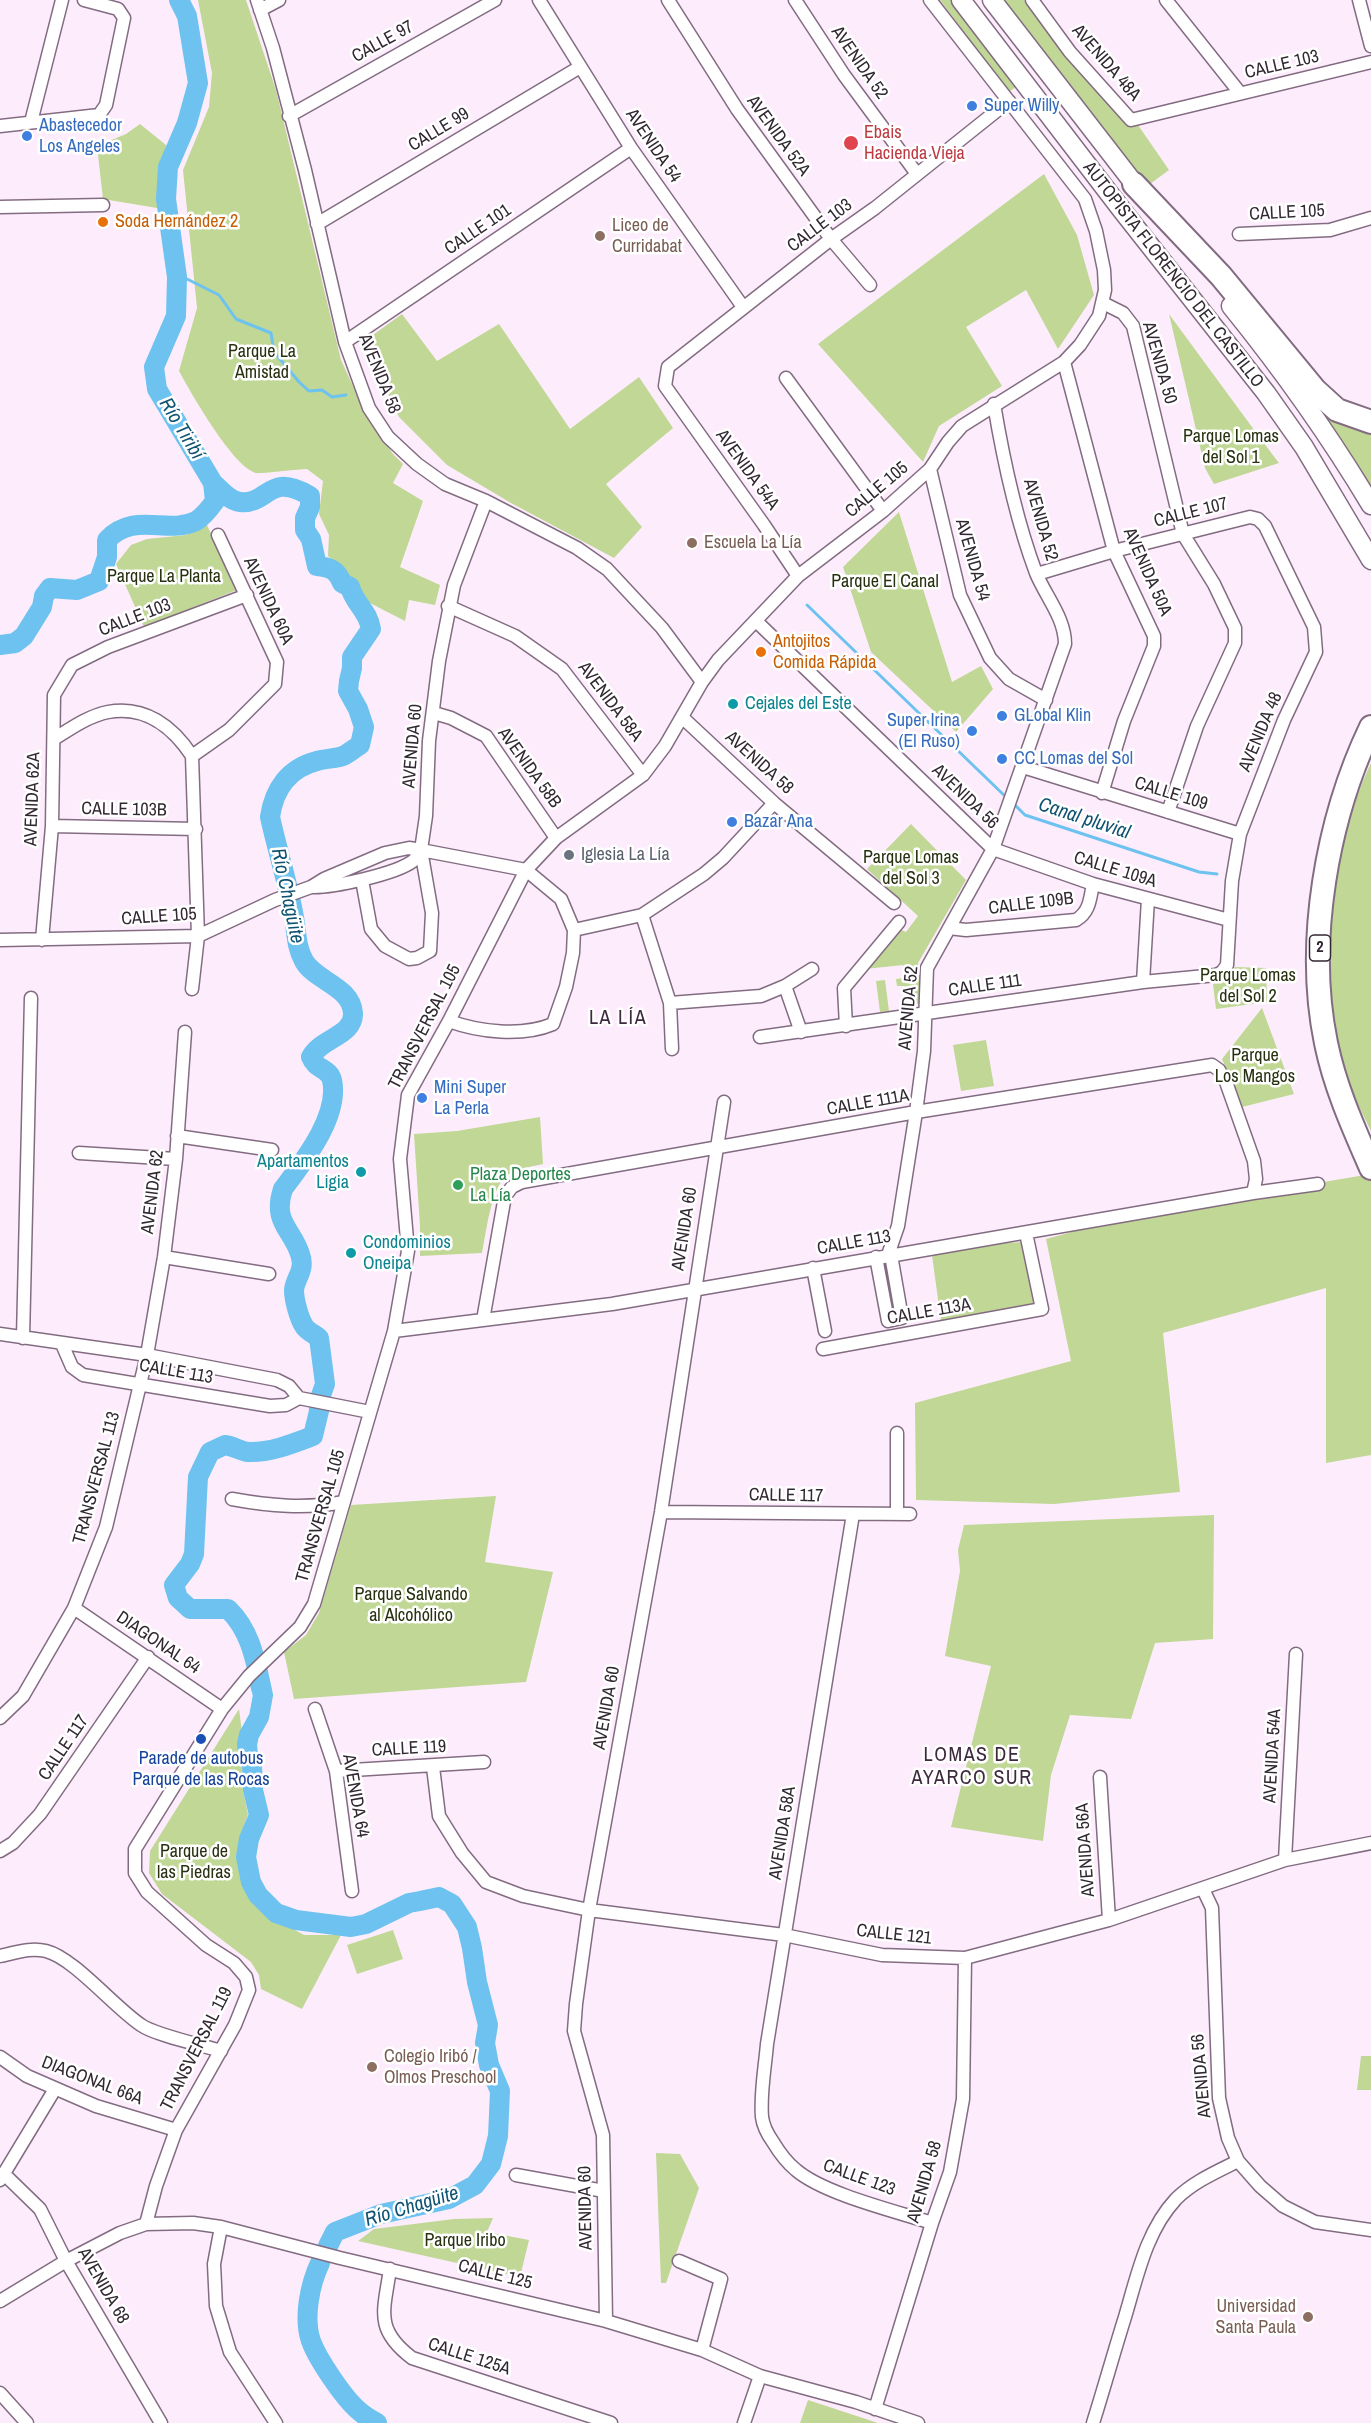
<!DOCTYPE html>
<html>
<head>
<meta charset="utf-8">
<style>
	body { margin:0 }
	canvas { display:block; background:#fdedfc }
</style>
</head>
<body>
<canvas width="1371" height="2423"></canvas>
<script>
const ctx = document.querySelector('canvas').getContext('2d');
ctx.lineJoin = 'round';
function paint(path, color) {
  ctx.fillStyle = color;
  ctx.fill(path, 'evenodd');
}
function strokePath(path, color, width, dash) {
  ctx.strokeStyle = color;
  ctx.lineWidth = width;
  ctx.lineCap = dash ? 'butt' : 'round';
  ctx.setLineDash(dash || []);
  ctx.stroke(path);
}
function write(font, color, halo, rows, align = 'center') {
  ctx.font = font + ' "Archivo Narrow",sans-serif';
  ctx.lineWidth = 5;
  ctx.setLineDash([]);
  ctx.textBaseline = 'middle';
  ctx.strokeStyle = halo;
  ctx.fillStyle = color;
  for (const [text, x, y, turn = 0] of rows) {
    ctx.save();
    ctx.translate(x, y);
    ctx.rotate((+turn || 0) * Math.PI / 180);
    ctx.textAlign = isNaN(turn) ? turn : align;
    if (halo) ctx.strokeText(text, 0, 0);
    ctx.fillText(text, 0, 0);
    ctx.restore();
  }
}
paint(new Path2D(`
	M198 0H246L276 90 341 360 365 412 393 454 403 464 393 483 423 501 400 567 440 585 435 605 409 600 405 621 362 599 345 569 328 556 329 535 319 514 323 481 307 469C298 469 261 474 256 473 233 467 191 393 179 371L197 308 183 170 209 107 212 73Z
	M940 0H954L1016 87 1009 92Z
	M1002 0H1024L1066 58 1125 120 1138 125 1169 170 1146 187Z
	M140 124 166 145 157 208 103 199 97 146 126 134Z
	M1044 174 1077 235 1094 295 1058 349 1026 290 966 327 1002 386 939 426 923 462 818 344Z
	M402 314 437 361 499 324 570 429 639 377 673 428 606 484 642 527 614 558 511 503 447 465 399 417 371 357 366 340Z
	M1169 314 1263 442 1279 463 1214 484 1205 468Z
	M1317 403 1371 429V485Z
	M899 512 952 682 981 666 993 689 956 732 871 652 843 567Z
	M207 525 237 590 144 627 116 564 131 545 147 539 186 535Z
	M1371 763V1131C1358 1104 1342 1076 1336 1046 1320 963 1334 839 1371 763Z
	M911 824 966 880 918 963 921 1003 908 1006 905 986H897L896 979 905 978 903 965 865 969 899 929 906 932 918 916 867 869Z
	M1235 967 1266 968 1267 1002 1216 1009 1213 984 1226 981Z
	M885 980 889 1011 880 1012 876 981Z
	M1262 1008 1294 1094 1242 1107 1222 1059Z
	M986 1040 994 1086 961 1091 953 1045Z
	M540 1117 543 1164C531 1167 516 1168 506 1176 491 1188 486 1234 482 1253L420 1256V1226L414 1134 457 1131Z
	M1371 1174V1455L1326 1463V1288L1163 1333 1180 1492 1054 1504 916 1500 915 1403 1071 1361 1046 1239 1146 1212Z
	M1023 1242 1034 1305 941 1321 931 1248Z
	M496 1496 485 1562 553 1572 526 1682 294 1699 284 1652 306 1635 319 1613 351 1505Z
	M1214 1515 1213 1639 1155 1643 1131 1719 1070 1715 1051 1775 1043 1841 951 1827 991 1666 945 1656 960 1571 958 1550 964 1525Z
	M239 1709 242 1732 237 1752 242 1766 243 1791 248 1814 240 1837 237 1863 246 1889 275 1919 304 1935H341L302 2009 261 1989 259 1975 251 1962 162 1894 149 1873 150 1851Z
	M393 1930 403 1959 357 1974 347 1945Z
	M1361 2056H1371V2090H1357Z
	M656 2153 680 2154 699 2188 666 2283H661Z
	M493 2218 487 2232 529 2240 520 2277 358 2241 374 2229 454 2219Z
	M808 2400 878 2423H800Z`), '#c0d795');
strokePath(new Path2D(`
	M177 274 219 295 236 319 271 333 274 352 299 382 309 391 322 390 332 397 346 395
	M807 605 1007 798
	M1014 804 1025 815 1199 872 1217 874`), '#6dc2f0', 3);
strokePath(new Path2D(`
	M213 483C221 490 229 501 240 502 269 505 268 471 310 496V507L305 518V530L311 539 317 566C330 567 337 570 342 583L350 587C355 605 368 610 371 629L352 657V668L349 681 348 691 358 709 364 727 360 745C355 748 350 752 345 755 337 759 326 758 317 761 289 768 274 789 270 817 277 849 287 880 293 912 297 929 295 945 304 961 315 981 351 986 353 1013 354 1036 321 1038 311 1057 316 1070 329 1068 332 1080 340 1116 303 1162 283 1189 272 1222 292 1229 300 1254 306 1270 295 1278 294 1290 294 1300 299 1318 304 1326 307 1331 314 1334 319 1338L325 1384 319 1401V1411L313 1436C292 1444 270 1453 248 1452 240 1451 233 1446 225 1445L210 1452 198 1477 194 1554 190 1564 174 1585 178 1598 190 1609H228C252 1632 256 1664 263 1695L260 1684
	M0 645 15 643 24 636 42 607 44 596 50 588 77 590 99 581 107 557V540C134 511 167 535 196 521 204 516 210 508 215 501L213 483 157 389 154 367 176 316 177 277 166 199 168 167 187 123 198 83 187 16 179 0
	M263 1695 259 1717 249 1735 247 1744 248 1756 252 1765 253 1790 259 1815 249 1839 246 1857 251 1882 258 1895 276 1913 296 1920 351 1927 366 1924 409 1903 420 1901 439 1897 452 1904 467 1927 472 1948 477 1982 488 2025 485 2043 489 2065 500 2091 498 2136 491 2164 475 2185 449 2199 381 2214 335 2232 328 2246
	M320 2263C310 2284 303 2318 311 2341 317 2358 343 2397 358 2410 363 2415 370 2419 377 2423`), '#6dc2f0', 20);
const street = new Path2D(`
	M257 0 273 48 305 170 345 342 369 408 388 437 417 464 445 484 486 501 577 548 607 569 662 628 702 682
	M539 0 631 148 743 307
	M668 0 737 109 831 239 870 285
	M795 0 844 75 917 174
	M1032 0 1070 52 1131 120 1371 62
	M1166 0 1240 93
	M1359 0 1371 46
	M260 10 279 0
	M289 116 495 0
	M31 122 62 0
	M0 126 99 115 106 105 124 18 118 9 84 0
	M0 207 103 205
	M317 224 580 67
	M1239 234 1330 230 1371 218
	M1103 303 1123 313 1133 326 1183 534 1214 584 1235 628V643L1197 726 1168 812
	M345 342 631 148
	M1064 362 1114 551 1154 636V646L1124 721 1102 793
	M786 378 883 511
	M930 469 960 595 990 658 1009 679 1046 700
	M798 576 764 525 665 386 668 367 831 239 875 208 1009 101
	M448 606 515 636 562 669 643 775
	M756 621 993 849 1093 884 1229 920
	M434 713 451 718 486 736 556 838
	M683 718 774 803 894 903
	M54 739C70 729 88 716 108 712 145 705 173 727 192 756
	M192 756 229 730 275 684 277 662 218 535
	M1023 767 1240 834
	M52 826 196 829
	M362 880 371 929 385 946 409 959 417 958 430 951 432 913 421 850 426 816 429 741 439 661 454 585 486 501
	M311 887C332 888 396 874 413 861 416 859 419 853 421 850
	M642 915 670 1003 672 1049
	M949 928 966 930 1076 920C1090 912 1090 898 1093 884
	M574 930 642 915 704 874 723 858 774 803
	M0 940 198 936 275 900 311 887 324 879 385 853 409 848 421 850 526 870 561 899 574 930 573 953 566 987 553 1024C522 1037 479 1032 449 1021
	M42 940 52 826 54 695 72 665 108 647 247 595
	M1143 982 1148 899
	M785 986 801 1032
	M192 989 198 936 192 756
	M670 1003 761 996 785 986 812 969
	M846 1026 844 988 899 922
	M760 1037 1143 982 1216 975 1222 972 1227 965 1232 881 1240 834 1284 720 1316 652 1314 627 1265 526 1258 519 1250 517 1114 551 1037 574
	M177 1136 272 1150
	M79 1153 176 1159
	M888 1255 898 1226 916 1112 924 1051 927 968 993 849 1065 644C1065 618 1046 597 1036 573 1017 522 1003 458 994 404
	M164 1257 269 1274
	M876 1257 888 1321 902 1318 891 1255
	M813 1268 825 1331
	M483 1320 505 1196 512 1187 522 1182 916 1112 1212 1065 1219 1070 1226 1082 1254 1161 1256 1179 1253 1193
	M394 1331 612 1304 1253 1193 1318 1184
	M0 1334 147 1355 277 1380 289 1386 299 1398
	M23 1338 31 998
	M62 1344 72 1367 83 1375 270 1406 286 1405 299 1398 370 1412
	M823 1349 1042 1309 1026 1233
	M897 1433V1514
	M232 1499C270 1506 305 1509 344 1502
	M661 1512 910 1514
	M853 1514 767 2044C765 2068 760 2093 762 2117 763 2125 768 2135 773 2142 779 2152 786 2162 796 2170 824 2194 895 2211 932 2223
	M74 1608 222 1709
	M315 1709 336 1771 352 1891
	M0 1718 23 1696 74 1608 106 1527 147 1355 164 1257 176 1159 185 1032
	M433 1767 439 1816 462 1853 486 1882 523 1896 589 1910 784 1935 882 1955 965 1958 1109 1920 1285 1860 1371 1843
	M336 1771 484 1762
	M1100 1777 1109 1920
	M0 1851 13 1843 40 1814 148 1657
	M1285 1860 1296 1654
	M1203 1889 1212 1908 1219 2098 1228 2138 1238 2161 1260 2186 1283 2206 1315 2222 1371 2230
	M0 1956C15 1953 30 1947 46 1951 74 1958 114 2007 141 2025 155 2035 202 2045 221 2051
	M0 2057 27 2076 96 2106 176 2130
	M5 2175 40 2209 66 2261 161 2423
	M516 2175 604 2191
	M0 2180 55 2089
	M146 2224 156 2186 176 2130 235 2025 249 1990 246 1977 234 1963 206 1945 147 1892 135 1873V1849L222 1709 249 1676 300 1627 314 1604 394 1331 408 1251 400 1159 408 1095 449 1021 526 870 556 838 643 775 665 746 702 682 718 660 798 576 883 511 930 469 948 442 962 426 1064 362 1080 345 1099 316 1105 290 1104 270 1096 231 1085 199 930 0
	M221 2227 214 2264 216 2306 230 2352 276 2423
	M679 2261 721 2279 702 2350
	M390 2269C384 2311 374 2329 412 2358L611 2423
	M0 2301 66 2261 120 2233 146 2224 193 2223 221 2227 340 2258 606 2321 702 2350 760 2376 856 2402 918 2423
	M606 2321 603 2135 574 2031 576 2004 589 1910 661 1512 724 1102
	M0 2393 27 2423
	M875 2409 932 2223 950 2172 963 2099 965 1958
	M744 2423 760 2376
	M1093 2423C1104 2388 1114 2352 1125 2317 1137 2277 1146 2231 1176 2199 1193 2182 1216 2172 1238 2161`);
const secondary = new Path2D(`
	M961 0 1121 209 1266 393 1304 447 1371 560
	M992 0 1143 195
	M1231 306C1282 369 1329 435 1371 505`);
const highway = new Path2D(`
	M1134 184 1221 276 1315 390 1337 410 1371 422
	M1371 727C1327 819 1305 942 1326 1043 1335 1087 1353 1127 1371 1168`);
strokePath(street, '#836c82', 15);
strokePath(secondary, '#836c82', 21);
strokePath(highway, '#836c82', 26);
strokePath(street, '#fff', 12);
strokePath(secondary, '#fff', 18);
strokePath(highway, '#fff', 22);
for (const [x, y, r, color] of [
	[972,106,6,"#3f7fe0"],
	[27,136,6,"#3f7fe0"],
	[851,143,8,"#e0444e"],
	[103,222,6,"#e8710a"],
	[600,236,6,"#8d6e63"],
	[692,543,6,"#8d6e63"],
	[761,652,6,"#e8710a"],
	[733,704,6,"#0f9aa8"],
	[1002,716,6,"#3f7fe0"],
	[972,731,6,"#3f7fe0"],
	[1002,759,6,"#3f7fe0"],
	[732,822,6,"#3f7fe0"],
	[569,855,6,"#6b7280"],
	[422,1098,6,"#3f7fe0"],
	[361,1172,6,"#0f9aa8"],
	[458,1185,6,"#2e9e5b"],
	[351,1253,6,"#0f9aa8"],
	[201,1739,6,"#1a4fb4"],
	[372,2067,6,"#8d6e63"],
	[1308,2317,6,"#8d6e63"]
]) {
  const dot = new Path2D();
  dot.arc(x, y, r, 0, 2 * Math.PI);
  ctx.fillStyle = color;
  ctx.fill(dot);
  strokePath(dot, '#fff', 2);
}
for (const [x, y, w] of [
	[1320,948,21]
]) {
  const box = new Path2D();
  box.roundRect(x - w / 2, y - 13, w, 26, 4.5);
  ctx.fillStyle = '#fff';
  ctx.fill(box);
  strokePath(box, '#312831', 1.5);
}
write('bold 16px', '#312831', null, [
	["2",1320,948]
]);
write('18px', '#312831', '#fff', [
	["CALLE 97",383,42,-29],
	["AVENIDA 52",859,63,55],
	["AVENIDA 48A",1106,63,49],
	["CALLE 103",1282,65,-13],
	["CALLE 99",439,130,-31],
	["AVENIDA 52A",778,136,54],
	["AVENIDA 54",653,146,56],
	["CALLE 105",1287,213,-3],
	["CALLE 103",820,226,-37],
	["CALLE 101",478,230,-34],
	["AUTOPISTA FLORENCIO DEL CASTILLO",1173,275,52],
	["AVENIDA 50",1159,363,74],
	["AVENIDA 58",379,374,68],
	["AVENIDA 54A",747,470,54],
	["CALLE 105",877,490,-40],
	["CALLE 107",1191,513,-14],
	["AVENIDA 52",1040,520,74],
	["AVENIDA 54",972,560,74],
	["AVENIDA 50A",1147,572,66],
	["AVENIDA 60A",268,601,65],
	["CALLE 103",135,618,-21],
	["AVENIDA 58A",610,702,53],
	["AVENIDA 48",1261,732,-67],
	["AVENIDA 60",413,746,-85],
	["AVENIDA 58",759,763,42],
	["AVENIDA 58B",529,768,54],
	["CALLE 109",1171,794,17],
	["AVENIDA 56",965,797,44],
	["AVENIDA 62A",33,799,-88],
	["CALLE 103B",124,810,1],
	["CALLE 109A",1115,870,17],
	["CALLE 109B",1031,904,-7],
	["CALLE 105",159,917,-4],
	["CALLE 111",985,986,-8],
	["AVENIDA 52",909,1008,-85],
	["TRANSVERSAL 105",425,1027,-63],
	["CALLE 111A",868,1103,-10],
	["AVENIDA 62",153,1192,-83],
	["AVENIDA 60",685,1229,-81],
	["CALLE 113",854,1243,-10],
	["CALLE 113A",929,1312,-10],
	["CALLE 113",176,1372,10],
	["TRANSVERSAL 113",97,1478,-75],
	["CALLE 117",786,1496,1],
	["TRANSVERSAL 105",321,1516,-74],
	["DIAGONAL 64",158,1643,34],
	["AVENIDA 60",607,1708,-80],
	["CALLE 117",64,1748,-56],
	["CALLE 119",409,1749,-3],
	["AVENIDA 54A",1273,1756,-87],
	["AVENIDA 64",355,1796,80],
	["AVENIDA 58A",783,1833,-81],
	["AVENIDA 56A",1086,1850,-94],
	["CALLE 121",894,1935,6],
	["TRANSVERSAL 119",197,2049,-63],
	["AVENIDA 56",1202,2076,-95],
	["DIAGONAL 66A",92,2081,21],
	["CALLE 123",859,2178,20],
	["AVENIDA 58",925,2182,-74],
	["AVENIDA 60",586,2208,-91],
	["CALLE 125",495,2275,14],
	["AVENIDA 68",103,2286,60],
	["CALLE 125A",469,2357,18]
]);
write('18px', '#366cbe', '#fff', [
	["Super Willy",984,106],
	["Abastecedor",39,126],
	["Los Angeles",39,147],
	["GLobal Klin",1014,716],
	["Super Irina",960,721,"right"],
	["(El Ruso)",960,742,"right"],
	["CC Lomas del Sol",1014,759],
	["Bazar Ana",744,822],
	["Mini Super",434,1088],
	["La Perla",434,1109]
], 'left');
write('18px', '#be3a42', '#fff', [
	["Ebais",864,133],
	["Hacienda Vieja",864,154]
], 'left');
write('18px', '#c56008', '#fff', [
	["Soda Hernández 2",115,222],
	["Antojitos",773,642],
	["Comida Rápida",773,663]
], 'left');
write('18px', '#785e54', '#fff', [
	["Liceo de",612,226],
	["Curridabat",612,247],
	["Escuela La Lía",704,543],
	["Colegio Iribó /",384,2057],
	["Olmos Preschool",384,2078],
	["Universidad",1296,2307,"right"],
	["Santa Paula",1296,2328,"right"]
], 'left');
write('18px', '#273110', '#fff', [
	["Parque La",262,352],
	["Amistad",262,373],
	["Parque Lomas",1231,437],
	["del Sol 1",1231,458],
	["Parque La Planta",164,577],
	["Parque El Canal",885,582],
	["Parque Lomas",911,858],
	["del Sol 3",911,879],
	["Parque Lomas",1248,976],
	["del Sol 2",1248,997],
	["Parque",1255,1056],
	["Los Mangos",1255,1077],
	["Parque Salvando",411,1595],
	["al Alcohólico",411,1616],
	["Parque de",194,1852],
	["las Piedras",194,1873],
	["Parque Iribo",465,2241]
]);
write('18px', '#0d838f', '#fff', [
	["Cejales del Este",745,704],
	["Apartamentos",349,1162,"right"],
	["Ligia",349,1183,"right"],
	["Condominios",363,1243],
	["Oneipa",363,1264]
], 'left');
write('18px', '#5b616d', '#fff', [
	["Iglesia La Lía",581,855]
], 'left');
write('18px', '#27864d', '#fff', [
	["Plaza Deportes",470,1175],
	["La Lía",470,1196]
], 'left');
write('18px', '#164399', '#fff', [
	["Parade de autobus",201,1759],
	["Parque de las Rocas",201,1780]
]);
write('italic 20px', '#0f5372', '#fff', [
	["Río Tiribí",181,429,59],
	["Canal pluvial",1084,819,18],
	["Río Chagüite",287,896,78],
	["Río Chagüite",412,2207,-17]
]);
ctx.letterSpacing = '1.5px';
write('20px', '#3d2a3d', '#fff', [
	["LA LÍA",618,1019],
	["LOMAS DE",972,1756],
	["AYARCO SUR",972,1779]
]);
ctx.letterSpacing = '0px';
</script>
</body>
</html>
